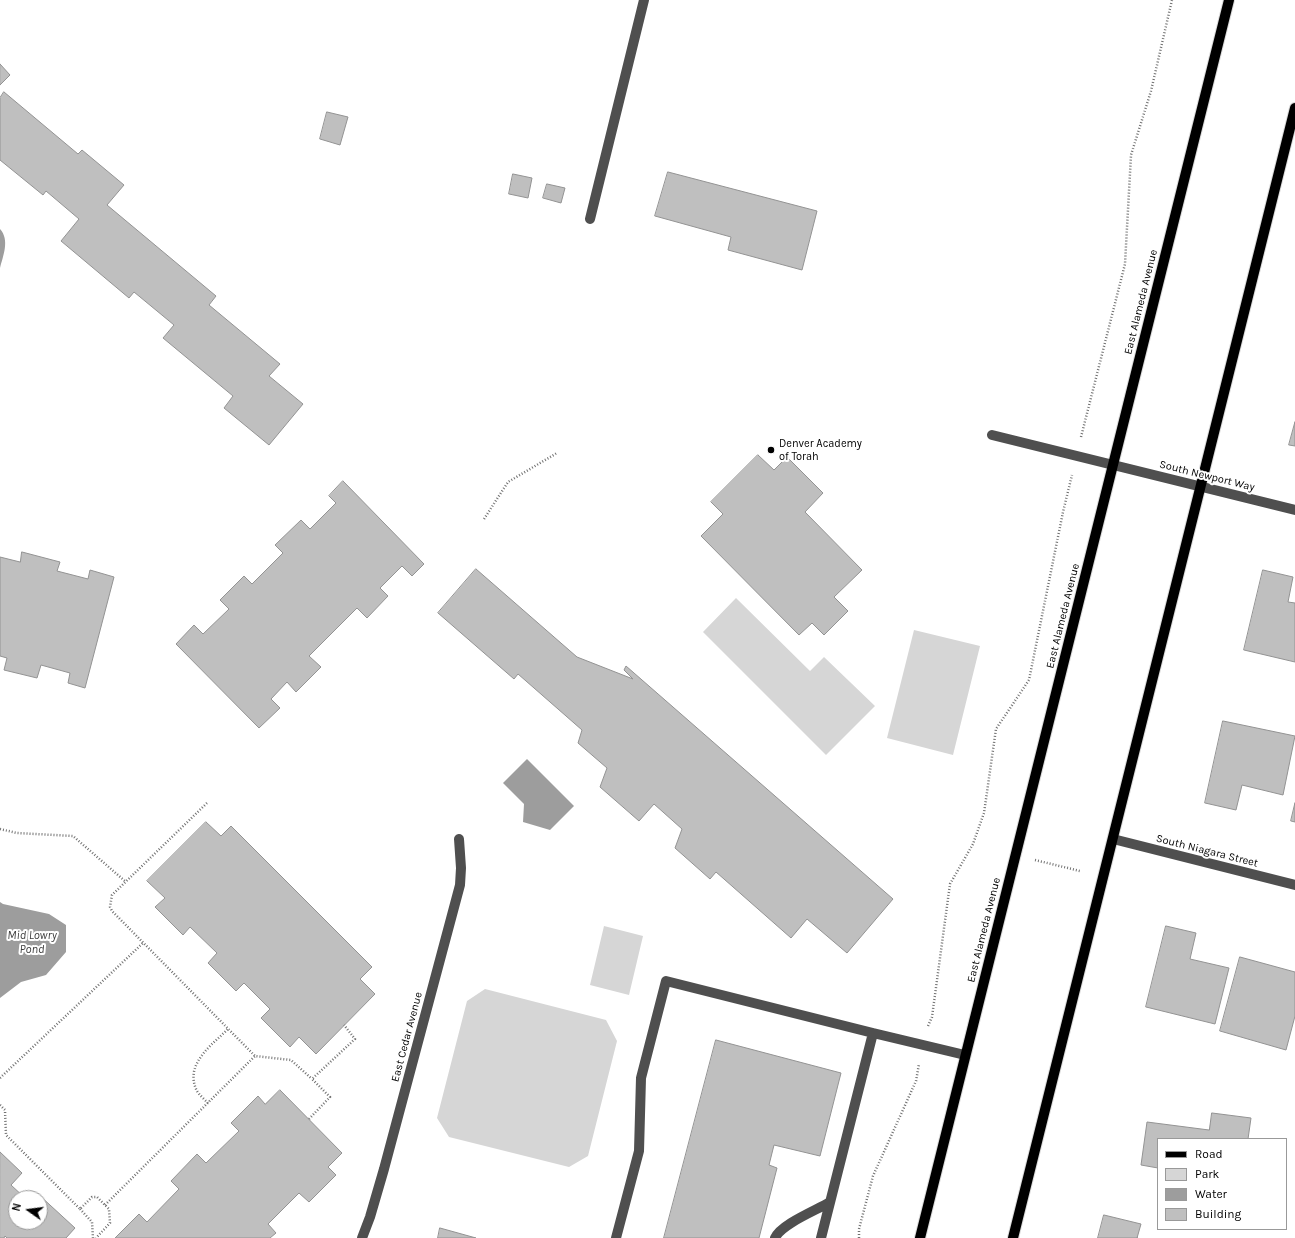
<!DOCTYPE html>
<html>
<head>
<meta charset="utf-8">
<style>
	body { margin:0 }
	#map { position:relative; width:1295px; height:1238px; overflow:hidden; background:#fff; font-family:Karla,sans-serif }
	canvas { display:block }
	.legend { position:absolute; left:1157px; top:1138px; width:130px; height:92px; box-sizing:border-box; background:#fff; border:1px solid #999; margin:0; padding:5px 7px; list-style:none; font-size:12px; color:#000 }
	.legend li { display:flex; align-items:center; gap:8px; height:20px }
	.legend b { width:20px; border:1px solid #999 }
	.north { position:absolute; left:8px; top:1190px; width:40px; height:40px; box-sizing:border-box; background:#fff; border:1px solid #999; border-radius:50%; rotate:284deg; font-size:11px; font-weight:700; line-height:16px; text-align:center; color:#000 }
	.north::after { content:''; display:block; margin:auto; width:14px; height:18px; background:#000; clip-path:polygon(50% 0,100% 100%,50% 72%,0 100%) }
</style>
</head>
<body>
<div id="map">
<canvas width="1295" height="1238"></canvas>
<ul class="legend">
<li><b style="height:5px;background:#000"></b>Road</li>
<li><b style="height:11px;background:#d6d6d6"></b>Park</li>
<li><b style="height:11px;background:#9d9d9d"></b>Water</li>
<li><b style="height:11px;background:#bfbfbf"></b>Building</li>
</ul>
<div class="north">N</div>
</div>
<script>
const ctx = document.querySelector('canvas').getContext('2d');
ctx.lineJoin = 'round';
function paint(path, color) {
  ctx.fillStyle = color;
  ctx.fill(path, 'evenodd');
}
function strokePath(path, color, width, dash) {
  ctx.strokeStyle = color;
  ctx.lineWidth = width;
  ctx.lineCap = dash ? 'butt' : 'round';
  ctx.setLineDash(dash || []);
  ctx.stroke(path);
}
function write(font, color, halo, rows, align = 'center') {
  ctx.font = font + ' Karla,sans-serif';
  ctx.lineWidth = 4;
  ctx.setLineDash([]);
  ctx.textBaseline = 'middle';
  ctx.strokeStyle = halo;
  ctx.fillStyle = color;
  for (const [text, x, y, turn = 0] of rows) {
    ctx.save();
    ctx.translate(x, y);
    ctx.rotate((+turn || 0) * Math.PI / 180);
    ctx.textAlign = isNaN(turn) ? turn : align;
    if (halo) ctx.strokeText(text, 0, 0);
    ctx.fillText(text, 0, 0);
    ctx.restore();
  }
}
paint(new Path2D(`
	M736 598 810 671 824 657 875 706 826 755 703 632Z
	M914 630 980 646 953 755 887 738Z
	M604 926 643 936 629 995 590 985Z
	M485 989 606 1020 617 1041 588 1156 569 1167 449 1137 437 1118 467 1001Z`), '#d6d6d6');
paint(new Path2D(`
	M0 229C10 240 3 256 0 268Z
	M527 759 574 806 550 830 523 822 524 804 503 783Z
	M0 902 3 904 49 914 66 925V952L46 975 21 982 0 998Z`), '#9d9d9d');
const building = new Path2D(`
	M0 64 10 75 0 85Z
	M4 92 78 154 82 150 124 185 107 205 216 296 209 305 280 364 269 376 303 404 269 445 224 408 233 396 163 338 174 325 134 292 129 298 61 241 79 219 46 191 43 195 0 160V98Z
	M327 112 348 117 340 145 320 139Z
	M668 172 817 211 802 270 728 250 731 237 655 216Z
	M513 174 532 178 528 198 509 194Z
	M547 184 565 188 561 203 543 198Z
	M1295 422V446L1289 445Z
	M758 455 774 470 787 457 823 493 805 512 862 570 834 597 848 611 824 635 812 623 799 635 701 536 723 514 711 502Z
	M343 481 424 564 412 576 402 566 380 588 388 596 367 618 357 608 309 656 321 667 296 692 287 682 271 699 280 708 259 728 176 644 194 625 203 634 229 609 220 600 244 576 252 584 283 553 275 545 301 520 310 529 336 503 329 496Z
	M22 552 60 562 57 571 88 579 90 570 114 577 85 688 68 683 70 673 41 665 37 678 4 670 7 658 0 656V557L20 562Z
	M476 569 577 657 633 679 624 670 626 666 893 899 847 953 807 919 791 938 716 872 710 879 675 848 682 829 654 804 639 821 600 787 607 768 578 743 582 730 518 674 514 679 438 613Z
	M1263 570 1293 577 1288 602 1295 603V662L1244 650Z
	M1223 721 1295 736 1283 795 1242 785 1236 810 1205 803Z
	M1295 803V822L1291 821Z
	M206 822 221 836 231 826 372 967 360 979 375 994 316 1054 299 1037 290 1047 261 1018 270 1009 244 983 236 991 208 963 217 953 190 927 183 935 155 907 165 898 147 881Z
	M1166 926 1196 933 1190 959 1229 968 1215 1024 1146 1007Z
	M1240 957 1295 972V1016L1286 1050 1220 1031Z
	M716 1040 841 1073 820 1156 774 1145 769 1165 777 1168 759 1238H664Z
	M280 1090 342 1153 328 1167 336 1175 309 1202 299 1193 268 1224 276 1233 270 1238H115L139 1214 147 1222 179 1189 171 1181 197 1154 206 1163 239 1131 231 1123 258 1096 265 1104Z
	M1212 1113 1251 1118 1248 1139H1158V1168L1141 1165 1147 1122 1209 1130Z
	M0 1152 22 1173 11 1185 25 1198H16V1222H40V1198H34L38 1194 75 1228 66 1238H7L5 1236 4 1238H0Z
	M1104 1215 1141 1224 1137 1238H1138H1098Z
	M440 1228 476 1238H438Z`);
paint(building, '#bfbfbf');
strokePath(building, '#939393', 1);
const major = new Path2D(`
	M920 1238 1229 0
	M1013 1238 1295 108`);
strokePath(major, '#dbdbdb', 12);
strokePath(new Path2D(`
	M1081 437 1125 264 1131 155 1151 91 1172 0
	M484 519 508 482 557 453
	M207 803 112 895 110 907 112 911 255 1056 291 1060 312 1079
	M0 829 17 833 73 836 126 882
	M1035 860 1080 871
	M928 1026 932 1017 950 884 973 844 984 813 996 729 1029 680 1063 512 1072 475
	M0 1078 143 943
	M208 1103C204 1099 198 1094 196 1089 185 1063 213 1044 228 1029
	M0 1105 5 1110 6 1135 80 1209 92 1197H97L109 1209 110 1223 96 1238
	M309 1119 330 1097 312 1079 355 1039 344 1025
	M105 1205 255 1056
	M80 1209 92 1222 93 1238
	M859 1238V1229L873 1176 916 1081 919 1064`), '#717171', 2.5, [1, 2]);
strokePath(new Path2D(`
	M590 219 644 0
	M992 435 1295 510
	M1113 839 1295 885
	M362 1238 370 1217 384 1169 460 885 461 868 459 839
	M616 1238 639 1151 641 1078 666 981 873 1033 965 1055
	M775 1238C781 1224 817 1210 830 1202
	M821 1238 873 1033`), '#4f4f4f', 10);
strokePath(major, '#000', 10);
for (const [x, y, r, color] of [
	[771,450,4,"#000"]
]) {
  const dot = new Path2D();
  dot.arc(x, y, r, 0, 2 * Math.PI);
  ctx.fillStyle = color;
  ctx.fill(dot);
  strokePath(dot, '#fff', 1.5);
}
write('11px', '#000', '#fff', [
	["East Alameda Avenue",1141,302,-76],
	["South Newport Way",1207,476,14],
	["East Alameda Avenue",1063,616,-76],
	["South Niagara Street",1207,851,14],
	["East Alameda Avenue",984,930,-76],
	["East Cedar Avenue",407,1037,-75]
]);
write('11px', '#000', '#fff', [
	["Denver Academy",779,444],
	["of Torah",779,457]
], 'left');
write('italic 12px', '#3e3e3e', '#fff', [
	["Mid Lowry",32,936],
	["Pond",32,950]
]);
</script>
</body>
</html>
